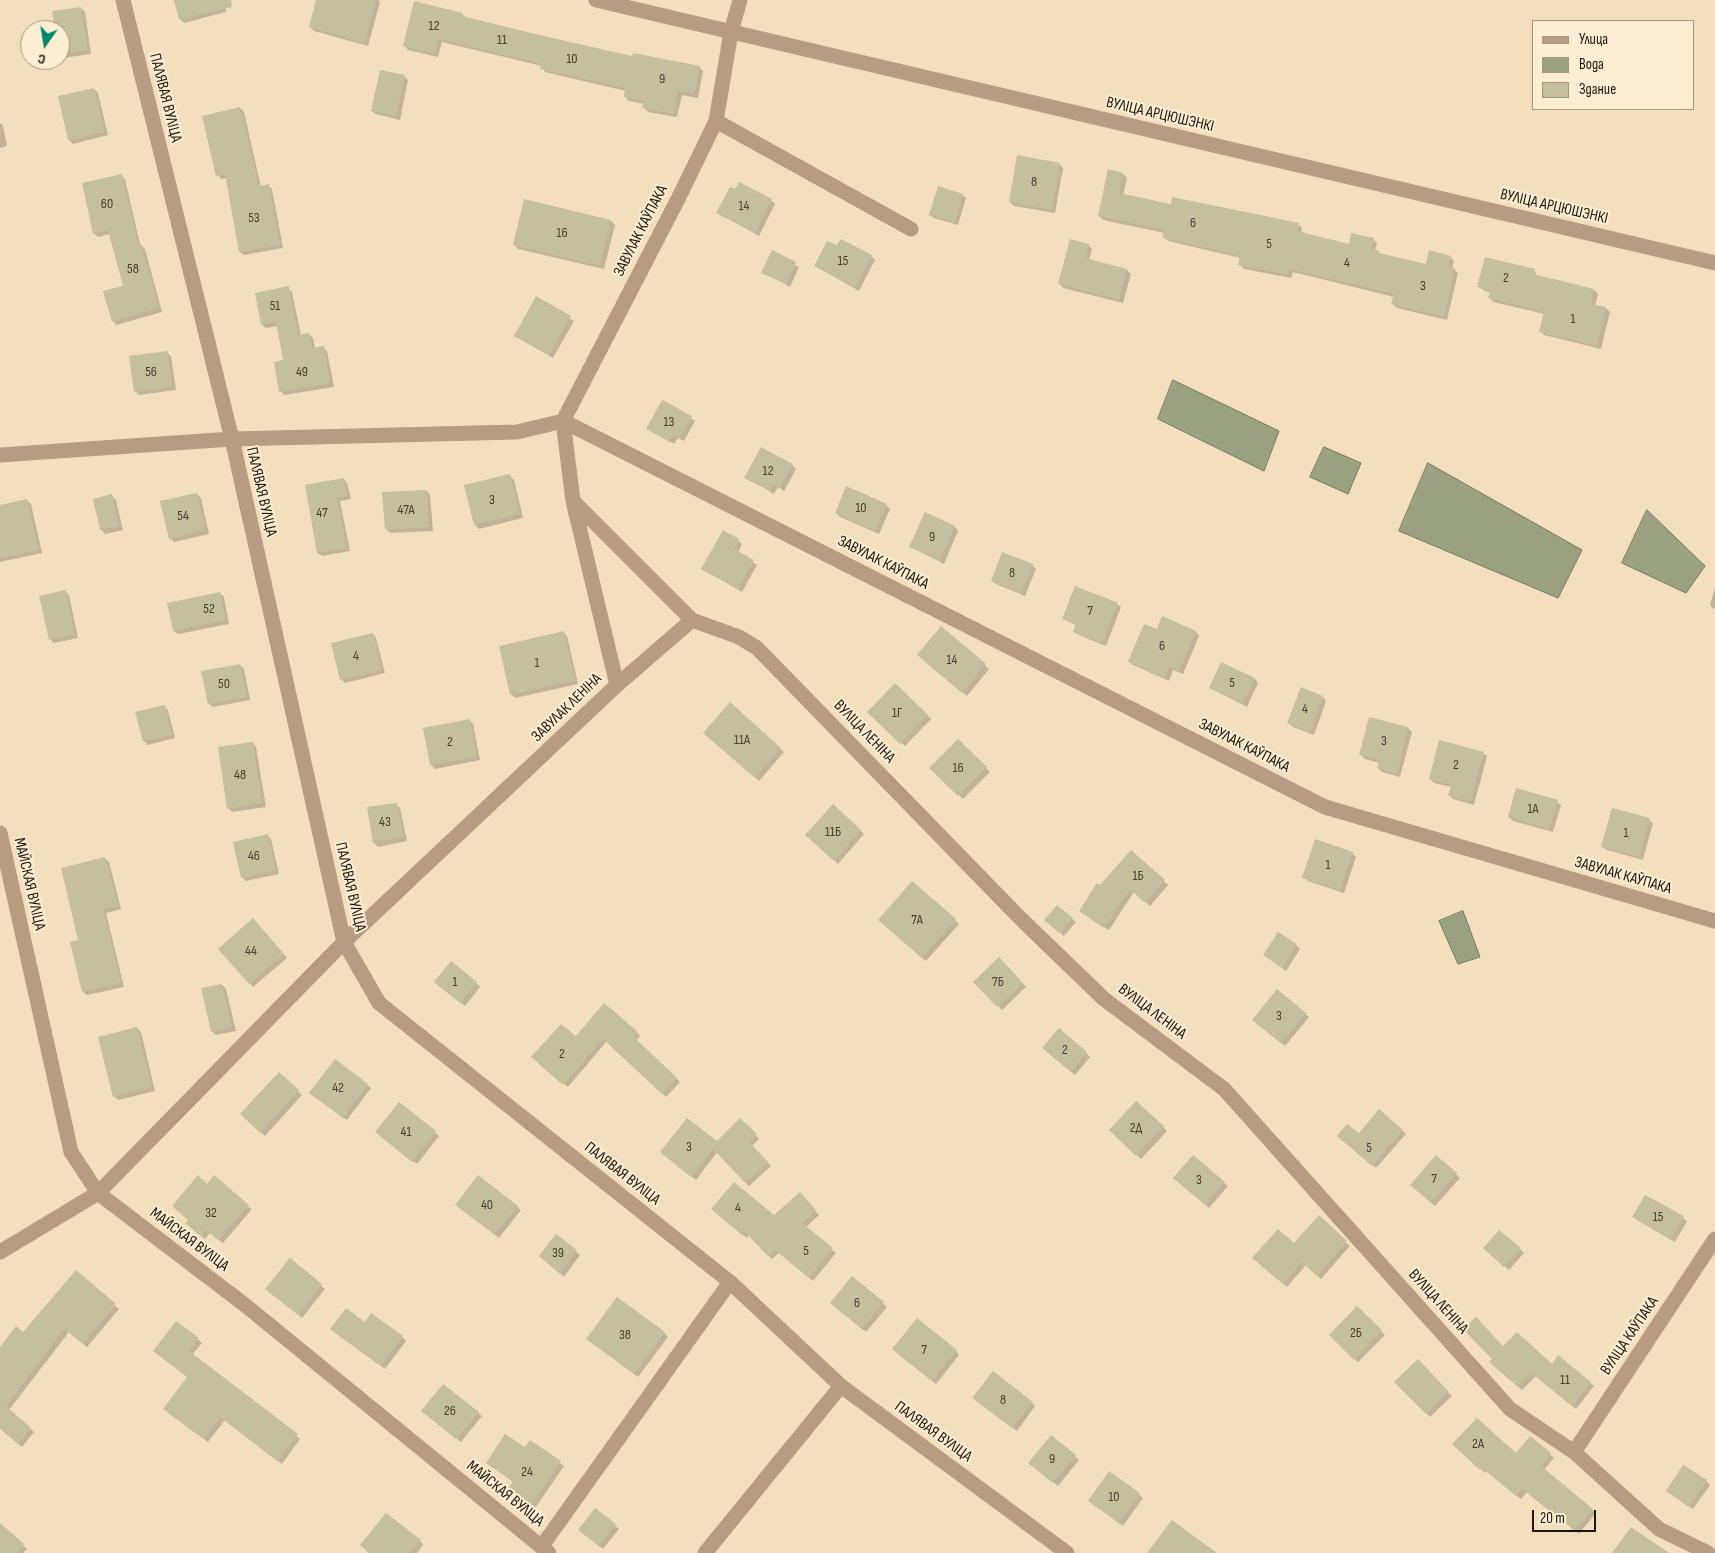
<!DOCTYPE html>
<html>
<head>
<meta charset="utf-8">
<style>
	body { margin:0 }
	#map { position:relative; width:1715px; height:1553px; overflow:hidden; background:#f3dfbe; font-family:"Sofia Sans Condensed",sans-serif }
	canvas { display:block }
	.legend { position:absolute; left:1532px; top:20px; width:162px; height:90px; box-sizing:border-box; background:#fdedd2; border:1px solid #a39782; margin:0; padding:6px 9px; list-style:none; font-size:15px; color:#1b1509 }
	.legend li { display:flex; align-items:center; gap:10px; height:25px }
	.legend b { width:25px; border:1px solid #a39782 }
	.north { position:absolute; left:20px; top:20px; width:50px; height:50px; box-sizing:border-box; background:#fdedd2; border:1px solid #a39782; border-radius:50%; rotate:193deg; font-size:14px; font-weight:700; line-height:20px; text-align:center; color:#1b1509 }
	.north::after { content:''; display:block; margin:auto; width:18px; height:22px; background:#00886d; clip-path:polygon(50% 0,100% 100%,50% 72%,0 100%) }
	.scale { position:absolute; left:1532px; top:1510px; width:64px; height:22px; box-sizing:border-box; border:2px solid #1b1509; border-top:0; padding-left:6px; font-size:15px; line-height:18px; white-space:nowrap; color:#1b1509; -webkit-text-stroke:4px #fdedd2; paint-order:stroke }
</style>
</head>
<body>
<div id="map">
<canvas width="1715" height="1553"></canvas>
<ul class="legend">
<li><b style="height:6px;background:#b79b82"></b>Улица</li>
<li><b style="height:14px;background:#9ba281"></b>Вода</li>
<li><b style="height:14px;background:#c4bf9c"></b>Здание</li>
</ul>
<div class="north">С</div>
<div class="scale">20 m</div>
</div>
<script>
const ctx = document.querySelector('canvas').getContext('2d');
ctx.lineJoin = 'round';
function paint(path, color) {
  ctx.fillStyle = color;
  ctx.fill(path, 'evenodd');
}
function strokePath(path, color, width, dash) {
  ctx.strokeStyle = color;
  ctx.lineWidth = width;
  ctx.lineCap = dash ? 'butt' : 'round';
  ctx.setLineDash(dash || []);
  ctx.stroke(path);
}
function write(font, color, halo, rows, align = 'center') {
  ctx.font = font + ' "Sofia Sans Condensed",sans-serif';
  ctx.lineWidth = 4;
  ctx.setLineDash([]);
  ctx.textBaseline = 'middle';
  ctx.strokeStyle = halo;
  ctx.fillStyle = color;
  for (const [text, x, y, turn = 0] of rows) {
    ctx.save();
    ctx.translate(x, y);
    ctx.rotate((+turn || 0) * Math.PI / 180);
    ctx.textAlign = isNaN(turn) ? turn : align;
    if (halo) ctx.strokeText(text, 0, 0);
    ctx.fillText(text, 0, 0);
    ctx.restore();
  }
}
const water = new Path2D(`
	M1173 380 1279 431 1264 471 1158 419Z
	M1324 447 1361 463 1348 494 1310 477Z
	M1428 463 1582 550 1558 598 1399 531Z
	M1647 510 1705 566 1686 593 1622 563Z
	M1463 911 1480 957 1458 964 1439 921Z`);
paint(water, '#9ba281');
strokePath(water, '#75785d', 1);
paint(new Path2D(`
	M175 0H223L226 12 184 23 180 19Z
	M318 0H378L380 2 368 46 314 31 310 27Z
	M81 8 85 12 91 54 63 58 60 54V30H56Z
	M462 14 466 18 633 57 699 67 703 71 698 98 682 95 677 117 648 112 644 108 645 104 629 101 625 97 626 91 545 72 542 66 442 42 438 57 408 50 405 46Z
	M404 76 408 80 400 120 376 114 372 111Z
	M94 89 98 93 108 135 73 144 69 140 59 97Z
	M240 108 244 112 261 187 268 186 272 189 283 248 244 255 240 252 227 178 221 179 218 175Z
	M0 123 3 125 7 146 0 148Z
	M1059 164 1063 168 1055 213 1014 206 1010 202Z
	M1123 174 1127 178 1123 195 1172 205 1298 224 1302 228 1301 233 1350 246 1373 239 1377 243 1375 251 1381 255 1426 266 1450 257 1454 261 1452 268 1458 273 1447 320 1397 308 1393 304 1394 297 1293 272 1291 278 1244 269 1240 265 1241 258 1168 241 1164 237 1165 233 1103 220 1099 216Z
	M121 176 125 179 140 244 145 249 162 312 116 325 113 321 125 286 110 234 98 237 94 233Z
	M962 195 966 198 958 225 934 218 930 215Z
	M771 200 775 204 759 236 718 213Z
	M611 221 615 225 604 269 518 249 514 245Z
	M1088 245 1092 249 1089 260 1127 270 1131 274 1123 303 1063 288 1060 284Z
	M772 252 799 267 790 287 763 272Z
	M871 256 875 260 859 291 815 266Z
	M1534 270 1537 276 1594 290 1598 294 1595 306 1606 308 1610 312 1601 349 1544 335 1540 331 1545 314 1493 302 1490 298 1491 293 1483 290 1479 287Z
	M288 288 292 292 301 336 309 334 313 338 315 349 323 348 327 351 334 387 284 395 280 391 284 361 278 326 266 328 262 325Z
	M536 298 574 321 553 358 515 336Z
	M167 353 171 356 176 390 139 395 135 391Z
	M662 401 695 421 684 441 678 438 674 444 648 428Z
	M792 465 796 469 784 491 778 487 774 494 746 477Z
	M510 476 514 480 523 518 479 529 475 525 466 486Z
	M344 479 347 483 351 499 340 501 350 551 322 556 318 553 306 486Z
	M427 491 430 495 433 531 390 533 386 529Z
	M197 494 201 498 209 534 174 542 170 538Z
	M112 496 116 500 123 530 105 534 102 530 95 500Z
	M27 501 31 504 42 553 0 562V507Z
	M886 505 890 509 879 534 840 517 836 513Z
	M955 527 958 531 944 564 911 547Z
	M738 540 742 544 738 553 757 565 742 592 703 569Z
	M1032 565 1036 569 1025 596 996 584 992 581Z
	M1715 587V610L1710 605Z
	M65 591 69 595 78 638 54 643 50 639Z
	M220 593 224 597 229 624 178 634 174 631Z
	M1117 604 1121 607 1106 646 1079 635 1075 632 1077 626 1064 619Z
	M942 628 989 669 967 696 923 659Z
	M1158 631 1196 632 1199 636 1183 674 1173 670 1169 681 1133 665 1129 662Z
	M563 632 567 636 578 684 515 698 511 694Z
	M373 634 376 638 385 673 345 683 341 679Z
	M240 665 244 669 250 700 213 707 209 704Z
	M1255 679 1258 683 1247 707 1210 688Z
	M895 684 931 719 905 746 868 712Z
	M1323 697 1326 701 1314 735 1293 727 1289 723Z
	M164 706 168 710 175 738 148 745 144 741Z
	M469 720 473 724 480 760 435 769 431 765Z
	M1408 728 1412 732 1400 777 1382 772 1378 768 1380 763 1365 759 1361 755Z
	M709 736 780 749 784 752 759 781Z
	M958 741 990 772 963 799 931 768Z
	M253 743 256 747 266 807 232 812 229 808Z
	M1483 753 1487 756 1474 805 1453 799 1449 795 1451 787 1434 783 1430 779Z
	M1557 802 1561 805 1553 832 1513 821 1509 817Z
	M396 804 400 808 407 841 378 847 374 843 368 808Z
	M833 806 864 834 838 864 810 839Z
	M1649 820 1653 823 1643 860 1607 850 1603 847Z
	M268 836 271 839 279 874 246 881 242 877Z
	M1131 851 1168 885 1150 906 1134 892 1109 930 1084 914 1100 886Z
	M1352 853 1356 857 1344 893 1308 881 1304 877Z
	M105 859 109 862 121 909 106 913 124 987 87 995 83 992 80 941Z
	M912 883 959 924 926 961 883 924Z
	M1072 919 1076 922 1064 936 1046 920Z
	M257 924 287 958 253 987 250 983Z
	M1296 945 1300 949 1286 971 1264 955Z
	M999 959 1026 987 1002 1010 975 982Z
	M476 983 480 987 465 1006 439 986Z
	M222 985 226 989 236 1031 216 1035 212 1031Z
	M1278 991 1309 1017 1285 1046 1257 1024Z
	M137 1028 141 1032 155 1091 118 1100 114 1096Z
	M636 1032 640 1036 636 1041 680 1082 666 1097 607 1041 568 1087 537 1061 576 1038Z
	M1047 1052 1086 1053 1090 1057 1075 1075Z
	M280 1074 302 1095 265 1136 242 1114Z
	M367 1085 371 1088 347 1120 314 1096Z
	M1136 1102 1167 1131 1141 1159 1111 1130Z
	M399 1104 439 1136 417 1164 380 1136Z
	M740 1119 759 1139 752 1146 771 1166 749 1186 717 1152 696 1180 666 1156 717 1143Z
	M1402 1130 1406 1134 1376 1168 1342 1140 1359 1135Z
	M1437 1157 1460 1178 1435 1206 1416 1188Z
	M1179 1182 1224 1183 1228 1186 1209 1208Z
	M207 1185 252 1209 223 1243 210 1233 205 1239 190 1227Z
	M799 1194 819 1215 805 1228 836 1253 813 1281 779 1253 772 1259 749 1235 747 1238 716 1213 774 1217Z
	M1646 1196 1687 1221 1675 1242 1634 1217Z
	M517 1207 521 1210 499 1238 461 1208Z
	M1319 1217 1350 1246 1321 1279 1306 1265 1287 1287 1258 1262 1294 1245Z
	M556 1236 580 1255 564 1277 544 1259Z
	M1520 1249 1524 1253 1509 1270 1488 1252Z
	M290 1260 325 1289 302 1318 271 1292Z
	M76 1272 119 1309 87 1347 69 1332 9 1410 34 1432 22 1447 0 1428V1349L24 1334Z
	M852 1278 887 1307 866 1332 835 1307Z
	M1357 1308 1385 1335 1358 1362 1331 1335Z
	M177 1322 202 1343 192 1355 300 1439 282 1464 225 1420 208 1442 168 1413 188 1377Z
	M366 1323 402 1337 406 1341 385 1369 335 1333Z
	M664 1333 668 1337 638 1377 592 1342Z
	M1504 1348 1552 1365 1559 1357 1594 1386 1576 1409 1536 1376 1522 1390 1495 1365Z
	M956 1351 959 1355 936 1384 897 1353Z
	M1418 1361 1452 1396 1430 1417 1396 1382Z
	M978 1401 1032 1403 1035 1406 1017 1431Z
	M478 1413 482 1416 461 1442 427 1415Z
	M1052 1437 1079 1460 1058 1486 1034 1467Z
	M1530 1438 1554 1458 1544 1470 1596 1513 1579 1534 1527 1492 1521 1499 1486 1471 1485 1473 1454 1444 1516 1455Z
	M530 1442 564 1466 536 1507 514 1492 510 1488 514 1482 487 1463 525 1449Z
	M1110 1473 1143 1498 1123 1526 1093 1504Z
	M1706 1481 1710 1485 1693 1509 1667 1491Z
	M595 1510 619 1529 603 1549 584 1534Z
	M0 1524 27 1549 23 1553H0Z
	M420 1541 423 1545 417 1553H370Z`), '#0003');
paint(new Path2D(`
	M174 0H231L232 7 179 19Z
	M316 0H376L365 43 309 27Z
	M414 1 463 13 462 16 547 37 632 56 633 53 700 66 694 94 678 91 674 114 642 108 644 101 624 97 625 88 540 69 541 64 438 39 435 54 403 46Z
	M81 7 88 50 60 54V30H55L52 11Z
	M380 70 405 75 396 116 371 111Z
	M94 88 105 132 68 140 58 96Z
	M240 107 259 186 269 184 280 245 239 252 225 174 216 176 202 116Z
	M1017 155 1060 163 1052 210 1009 202Z
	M1108 169 1123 173 1119 193 1171 204 1172 197 1299 223 1297 231 1349 244 1351 233 1374 238 1371 249 1379 251V253L1426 264 1429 250 1451 256 1448 266 1455 268 1444 317 1391 304 1394 294 1289 269 1288 275 1238 265 1240 256 1163 238 1164 230 1098 216Z
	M122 174 138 244H141L159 308 112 322 103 291 123 286 108 230 93 234 82 183Z
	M739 182 772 199 755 233 716 213 730 187 735 189Z
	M938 186 963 194 955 222 929 215Z
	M524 199 611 220 600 266 513 245Z
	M841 239 872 255 855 288 814 266 827 241 837 245Z
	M1070 239 1089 244 1085 258 1127 269 1119 300 1058 284Z
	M772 250 796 262 786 284 761 273Z
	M1485 257 1535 269 1533 274 1594 289 1591 304 1606 307 1597 346 1539 332 1544 312 1488 298 1490 290 1477 287Z
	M289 286 298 335 309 333 312 348 324 346 330 383 279 392 274 362 283 360 276 322 261 325 255 293Z
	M536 296 571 316 549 355 514 336Z
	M168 351 172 387 134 392 129 356Z
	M662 400 692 416 680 438 673 435 670 442 646 429Z
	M761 447 793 464 780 488 773 484 770 491 744 478Z
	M510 474 520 514 474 525 464 485Z
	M344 478 347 496 337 497 347 548 317 553 305 485Z
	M846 486 887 504 875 531 835 513Z
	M427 490 429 527 385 530 382 492Z
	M197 493 206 530 169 539 160 501Z
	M112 494 119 526 100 530 93 499Z
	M27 499 39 550 0 558V505Z
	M925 512 955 526 940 561 909 547Z
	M723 530 739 539 734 549 754 560 738 589 701 569Z
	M1002 552 1033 564 1021 593 991 581Z
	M1075 586 1118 603 1102 643 1073 632 1076 624 1062 619Z
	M65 590 75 634 49 640 39 596Z
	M220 592 226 620 173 631 167 603Z
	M1162 616 1196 631 1179 671 1169 667 1165 678 1128 662 1144 624 1157 629Z
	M941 626 986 664 962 693 917 655Z
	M564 631 575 680 510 695 499 646Z
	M373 633 382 670 340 680 331 643Z
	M1221 662 1255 678 1243 704 1209 688Z
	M240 664 247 697 208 704 201 671Z
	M895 683 928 715 900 744 867 712Z
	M1301 687 1323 696 1310 732 1287 723Z
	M730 702 781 748 755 778 703 733Z
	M165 705 172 735 143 741 135 712Z
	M1369 717 1408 727 1397 774 1377 768 1379 760 1359 755Z
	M470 719 477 757 430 765 423 728Z
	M958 739 987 767 958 796 929 768Z
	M1439 740 1484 752 1470 802 1448 795 1451 785 1429 779Z
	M253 742 262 803 227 809 218 747Z
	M1516 788 1558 800 1549 829 1508 817Z
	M397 803 404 837 373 843 367 807Z
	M833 804 861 830 834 861 805 835Z
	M1612 808 1650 818 1639 857 1601 847Z
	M268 834 276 870 241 878 233 842Z
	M1315 839 1353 852 1340 890 1302 878Z
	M1131 850 1165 880 1145 903 1130 889 1104 928 1079 911 1097 883 1100 885Z
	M105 857 118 906 103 909 121 983 82 992 70 942 78 940 61 868Z
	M912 881 956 919 922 958 878 920Z
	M1057 905 1073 918 1059 933 1044 920Z
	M253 918 284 954 249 984 218 949Z
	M1278 932 1297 944 1282 968 1263 955Z
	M999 957 1023 983 997 1007 973 982Z
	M451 961 477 982 460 1003 434 982Z
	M222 984 232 1027 211 1032 201 988Z
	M1277 989 1306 1013 1281 1043 1252 1020Z
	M604 1003 637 1031 633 1036 677 1078 662 1094 603 1039 563 1085 531 1057 561 1024 576 1036Z
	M137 1027 152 1087 113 1097 98 1037Z
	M1059 1028 1087 1052 1071 1072 1042 1048Z
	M335 1059 368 1084 343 1118 309 1093Z
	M279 1072 299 1090 260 1133 240 1114Z
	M1136 1101 1164 1126 1136 1156 1109 1130Z
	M399 1102 436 1131 412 1162 375 1132Z
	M1379 1109 1403 1130 1372 1166 1337 1136 1347 1124 1359 1133Z
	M687 1118 717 1141 740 1118 757 1134 749 1142 768 1162 745 1183 713 1149 691 1177 660 1152Z
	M1193 1155 1225 1182 1205 1205 1173 1178Z
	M1436 1155 1457 1173 1431 1203 1410 1185Z
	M198 1175 207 1184 214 1175 249 1205 218 1240 206 1230 200 1236 185 1223 188 1220 172 1206Z
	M478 1175 518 1206 495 1235 455 1205Z
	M734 1182 774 1215 800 1192 816 1210 802 1223 833 1248 809 1278 775 1250 768 1256 745 1232 742 1235 711 1209Z
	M1645 1195 1684 1216 1671 1240 1632 1217Z
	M1319 1215 1347 1241 1317 1276 1302 1262 1283 1284 1252 1258 1278 1229 1294 1243Z
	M1499 1230 1521 1248 1504 1267 1483 1248Z
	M556 1234 577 1250 560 1274 539 1256Z
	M290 1258 322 1284 298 1315 265 1289Z
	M76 1270 116 1304 83 1344 64 1329 6 1406 31 1428 18 1444 0 1429V1347L16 1326 23 1332Z
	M852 1276 884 1302 862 1329 830 1303Z
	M617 1297 665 1332 634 1374 586 1339Z
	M1357 1306 1382 1330 1354 1360 1329 1335Z
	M346 1308 365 1322 371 1313 403 1336 381 1366 330 1329Z
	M1476 1317 1503 1346 1517 1332 1552 1364 1558 1355 1591 1382 1572 1406 1531 1373 1518 1387 1489 1362 1492 1359 1463 1329Z
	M917 1318 957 1350 932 1381 892 1349Z
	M176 1321 199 1338 189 1351 298 1434 277 1461 220 1417 204 1439 163 1409 187 1377 153 1351Z
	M1418 1359 1449 1392 1426 1414 1394 1382Z
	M993 1371 1033 1402 1012 1428 972 1398Z
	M443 1384 479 1412 456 1439 421 1411Z
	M1477 1418 1516 1453 1530 1436 1551 1453 1541 1466 1593 1509 1575 1531 1522 1489 1516 1496 1482 1468 1480 1470 1452 1444Z
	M505 1434 525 1447 530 1440 561 1461 532 1505 508 1488 513 1482 486 1463Z
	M1051 1435 1076 1455 1053 1483 1028 1463Z
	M1683 1465 1707 1480 1689 1507 1666 1491Z
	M1109 1471 1140 1493 1119 1523 1088 1501Z
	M595 1508 616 1524 599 1546 578 1530Z
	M386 1513 421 1540 410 1553H369L360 1545Z
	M1172 1520 1217 1553H1147Z
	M0 1523 24 1544 16 1553H0Z
	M1631 1527 1669 1553H1612Z`), '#c4bf9c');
strokePath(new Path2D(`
	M123 0 232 439 344 942 379 1003 730 1282 841 1386 1067 1553
	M596 0 1715 263
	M740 0 731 32 716 121 679 197 563 421 1325 807 1715 921
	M716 121 911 229
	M0 455 232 439 517 432 563 421 573 501 617 685 344 942 98 1193 0 1252
	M574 502 692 620 739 637 757 648 1021 919 1104 999 1224 1089 1510 1409 1574 1452 1659 1529 1708 1553
	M617 685 692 620
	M0 833 71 1152 98 1193 245 1305 549 1553
	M1574 1452 1715 1239
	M542 1546 730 1282
	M705 1553 841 1386`), '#b79b82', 15);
write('14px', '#45402e', null, [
	["12",434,26],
	["11",502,40],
	["10",572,59],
	["9",662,79],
	["8",1034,182],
	["60",107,204],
	["14",744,206],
	["53",254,218],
	["6",1193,223],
	["16",562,233],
	["5",1269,244],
	["15",843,261],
	["4",1347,263],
	["58",133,269],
	["2",1506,278],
	["3",1423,286],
	["51",275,306],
	["1",1573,319],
	["56",151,372],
	["49",302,372],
	["13",669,422],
	["12",768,471],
	["3",492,500],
	["10",861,508],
	["47А",406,510],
	["47",322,513],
	["54",183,516],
	["9",932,537],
	["8",1012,573],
	["52",209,609],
	["7",1090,611],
	["6",1162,646],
	["4",356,656],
	["14",952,660],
	["1",537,663],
	["5",1232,683],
	["50",224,684],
	["4",1305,709],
	["1Г",897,713],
	["11А",742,740],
	["3",1384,741],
	["2",450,742],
	["2",1456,765],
	["16",958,768],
	["48",240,775],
	["1А",1533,809],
	["43",385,822],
	["11Б",833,832],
	["1",1626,833],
	["46",254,856],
	["1",1328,865],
	["1Б",1138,876],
	["7А",917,920],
	["44",251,951],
	["1",455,982],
	["7Б",998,982],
	["3",1279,1016],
	["2",1065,1050],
	["2",562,1054],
	["42",338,1088],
	["2Д",1136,1128],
	["41",406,1132],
	["3",689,1147],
	["5",1369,1148],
	["7",1434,1179],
	["3",1199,1180],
	["40",487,1205],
	["4",738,1208],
	["32",211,1213],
	["15",1658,1217],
	["5",806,1251],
	["39",558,1253],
	["6",857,1303],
	["2Б",1356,1333],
	["38",625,1335],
	["7",924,1350],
	["11",1565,1380],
	["8",1003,1400],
	["26",450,1411],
	["2А",1478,1444],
	["9",1052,1459],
	["24",527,1472],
	["10",1114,1497]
]);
write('16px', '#1b1509', '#fdedd2', [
	["ПАЛЯВАЯ ВУЛІЦА",165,98,76],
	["ВУЛІЦА АРЦЮШЭНКІ",1160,115,13],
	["ВУЛІЦА АРЦЮШЭНКІ",1554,207,13],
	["ЗАВУЛАК КАЎПАКА",641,231,-63],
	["ПАЛЯВАЯ ВУЛІЦА",261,492,77],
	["ЗАВУЛАК КАЎПАКА",883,563,27],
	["ЗАВУЛАК ЛЕНІНА",567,708,-44],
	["ВУЛІЦА ЛЕНІНА",864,732,46],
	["ЗАВУЛАК КАЎПАКА",1244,746,27],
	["ЗАВУЛАК КАЎПАКА",1623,876,16],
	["МАЙСКАЯ ВУЛІЦА",29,884,77],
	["ПАЛЯВАЯ ВУЛІЦА",350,887,77],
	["ВУЛІЦА ЛЕНІНА",1152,1012,37],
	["ПАЛЯВАЯ ВУЛІЦА",622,1174,38],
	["МАЙСКАЯ ВУЛІЦА",189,1240,37],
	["ВУЛІЦА ЛЕНІНА",1438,1302,48],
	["ВУЛІЦА КАЎПАКА",1630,1336,-56],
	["ПАЛЯВАЯ ВУЛІЦА",933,1432,36],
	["МАЙСКАЯ ВУЛІЦА",505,1494,39]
]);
</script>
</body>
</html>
